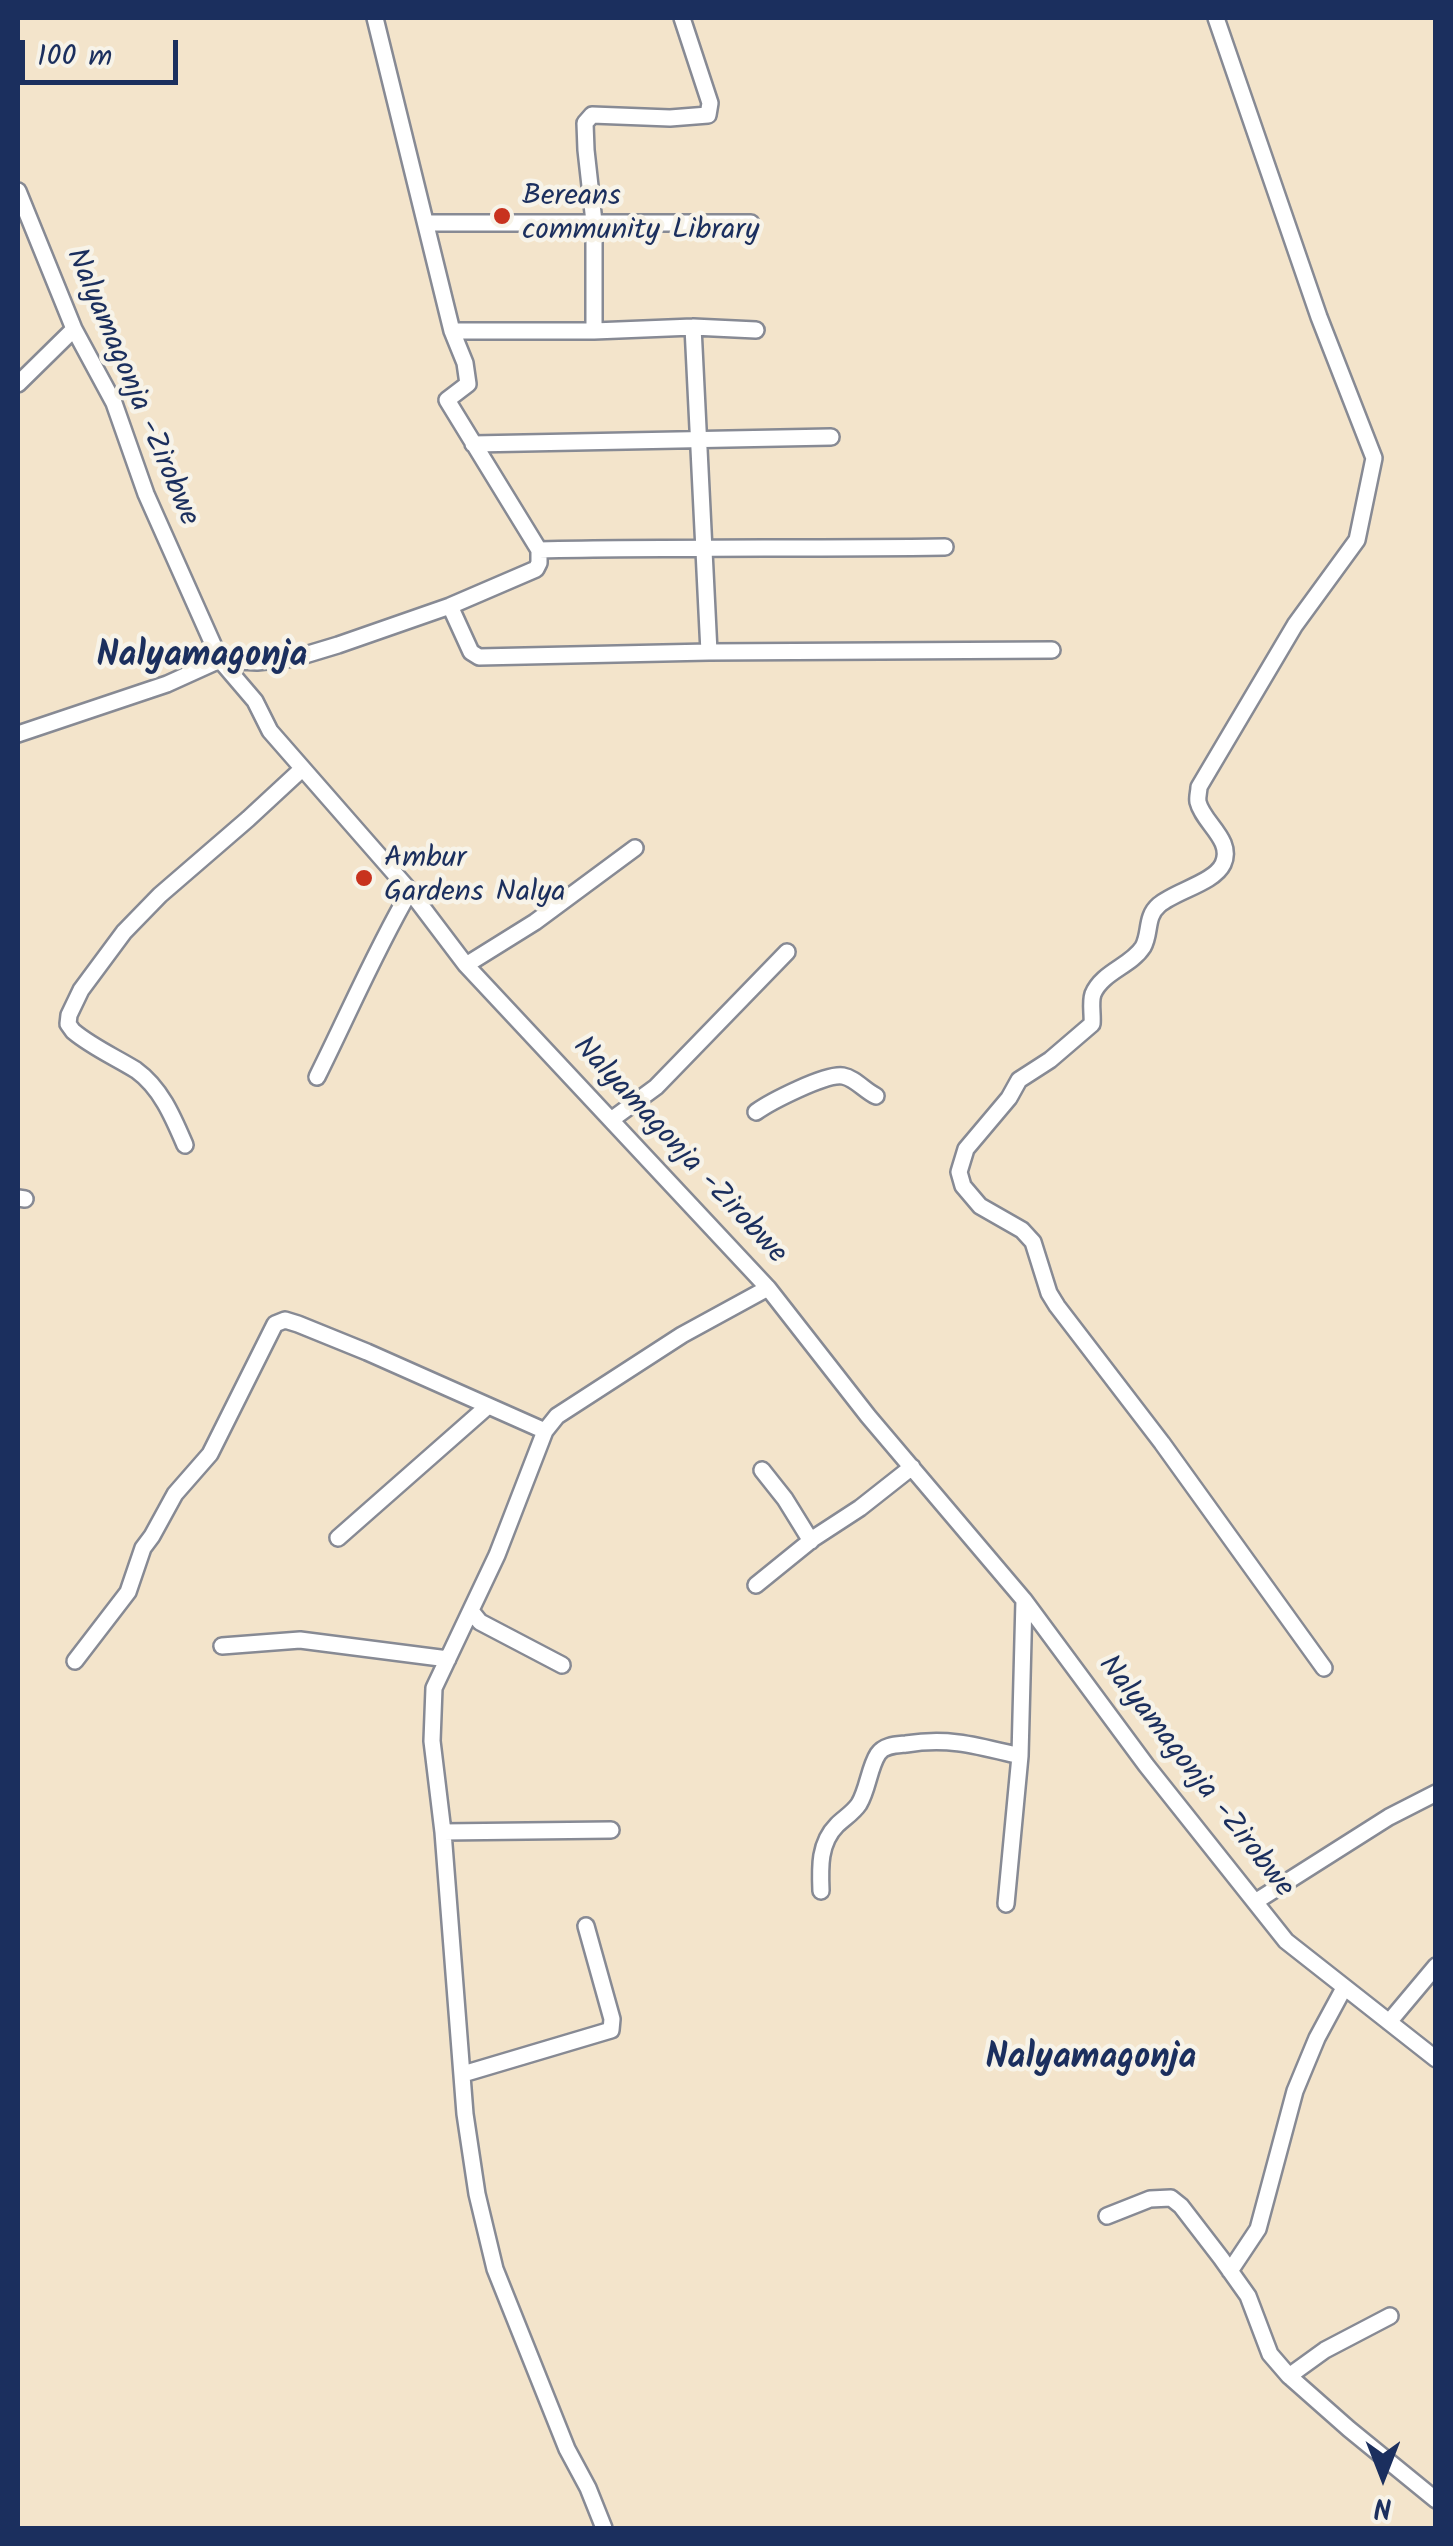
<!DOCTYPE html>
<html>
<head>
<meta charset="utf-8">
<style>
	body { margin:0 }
	#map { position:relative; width:1453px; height:2546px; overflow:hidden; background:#f3e4cb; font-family:Kalam,sans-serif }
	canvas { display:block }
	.frame { position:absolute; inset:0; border:20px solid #1b2f5e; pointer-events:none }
	.north { position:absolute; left:1333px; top:2426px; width:100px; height:100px; -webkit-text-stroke:8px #f7f3e8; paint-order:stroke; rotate:180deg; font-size:28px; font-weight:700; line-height:40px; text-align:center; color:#1b2f5e }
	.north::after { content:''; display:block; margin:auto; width:35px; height:45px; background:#1b2f5e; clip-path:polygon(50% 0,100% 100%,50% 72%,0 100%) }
	.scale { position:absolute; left:20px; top:40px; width:158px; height:45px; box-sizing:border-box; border:5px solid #1b2f5e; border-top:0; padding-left:12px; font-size:30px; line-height:35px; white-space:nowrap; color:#1b2f5e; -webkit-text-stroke:8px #f7f3e8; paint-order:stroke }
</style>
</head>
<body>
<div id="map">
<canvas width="1453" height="2546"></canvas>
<div class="frame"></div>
<div class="north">N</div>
<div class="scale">100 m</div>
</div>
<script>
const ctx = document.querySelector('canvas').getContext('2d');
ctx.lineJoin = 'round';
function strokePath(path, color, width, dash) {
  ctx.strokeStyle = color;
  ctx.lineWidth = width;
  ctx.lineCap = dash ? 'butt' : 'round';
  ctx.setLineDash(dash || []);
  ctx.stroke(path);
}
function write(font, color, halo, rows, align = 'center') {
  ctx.font = font + ' Kalam,sans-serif';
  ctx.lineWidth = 9;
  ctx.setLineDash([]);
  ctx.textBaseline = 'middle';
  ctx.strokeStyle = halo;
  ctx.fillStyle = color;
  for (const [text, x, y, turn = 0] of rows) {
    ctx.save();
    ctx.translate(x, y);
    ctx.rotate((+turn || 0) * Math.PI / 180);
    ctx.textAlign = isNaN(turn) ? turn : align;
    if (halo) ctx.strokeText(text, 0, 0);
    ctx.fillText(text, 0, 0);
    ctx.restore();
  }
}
const minor = new Path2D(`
	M1216 18 1319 317 1374 458 1357 540 1295 625 1199 787C1199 792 1197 797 1198 802 1203 823 1234 840 1223 864 1214 883 1175 891 1159 905 1145 917 1151 933 1143 947 1131 966 1102 972 1093 994 1090 1003 1093 1015 1092 1024L1050 1060 1019 1080 1009 1098 966 1149 959 1172 963 1186 980 1206 1022 1230 1033 1242 1049 1293 1057 1306 1162 1443 1324 1668
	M18 191 74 329 114 403 146 494 220 660 255 701 270 731 410 891 466 965 768 1288 868 1416 1024 1600 1146 1765 1286 1941 1436 2059
	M426 223H751
	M693 327 709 652
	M452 331H594L693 327 756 330
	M594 331V222L586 150 585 123 592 115 670 118 708 115 710 103 682 18
	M18 384 74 329
	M473 444 831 437
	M539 550C675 547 810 549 945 547
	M450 606 471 652 479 657 709 652 1052 650
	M18 734 167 684 220 660 257 662 295 658 338 645 450 606 536 569 539 563V550L447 400 468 384 465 363 452 331 375 18
	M466 965 535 922 635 848
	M317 1077C348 1015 375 951 410 891
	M756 1112C770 1102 826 1073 843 1076 855 1078 865 1091 876 1096
	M611 1120 656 1087 787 952
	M185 1145C173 1117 161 1088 136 1070 115 1057 92 1047 73 1031L68 1024 69 1015 81 990 124 932 160 895 248 819 302 769
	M18 1198 25 1199
	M762 1470 785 1499 811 1541
	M338 1538 488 1406
	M756 1585 814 1538 860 1508 912 1467
	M471 1611 480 1622 562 1665
	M222 1646 300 1640 448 1659
	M75 1661 128 1592 143 1548 152 1536 175 1494 210 1454 275 1324 285 1320 298 1324 367 1352 545 1431
	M443 1832 611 1830
	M821 1891C820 1867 819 1843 837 1825 844 1818 853 1813 859 1804 868 1789 869 1768 878 1754 884 1745 896 1745 906 1744 950 1737 978 1746 1020 1756
	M1255 1902 1389 1817 1436 1793
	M1006 1904 1020 1756 1024 1600
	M1389 2022 1436 1966
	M463 2074 611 2030 612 2019 586 1926
	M1107 2216 1150 2199 1171 2198 1181 2206 1221 2258 1248 2296 1270 2354 1289 2376 1349 2429 1436 2500
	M1230 2271 1258 2229 1295 2091 1317 2038 1344 1988
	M1289 2376 1325 2350 1390 2316
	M604 2528 588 2488 567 2449 495 2269 477 2194 465 2114 443 1832 432 1741 434 1688 497 1555 545 1431 557 1416 682 1335 768 1288`);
strokePath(minor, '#878a94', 20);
strokePath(minor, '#fff', 15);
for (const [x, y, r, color] of [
	[502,216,10,"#c8321e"],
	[364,878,10,"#c8321e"]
]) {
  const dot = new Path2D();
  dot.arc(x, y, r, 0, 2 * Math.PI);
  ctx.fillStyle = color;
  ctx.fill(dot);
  strokePath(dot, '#f7f3e8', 4);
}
write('30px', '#1b2f5e', '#f7f3e8', [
	["Bereans",522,199],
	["community Library",522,233],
	["Ambur",384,861],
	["Gardens Nalya",384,895]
], 'left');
write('30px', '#1b2f5e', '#f7f3e8', [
	["Nalyamagonja -Zirobwe",130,388,67],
	["Nalyamagonja -Zirobwe",678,1152,47],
	["Nalyamagonja -Zirobwe",1194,1778,52]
]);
write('bold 35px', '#1b2f5e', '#f7f3e8', [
	["Nalyamagonja",202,659],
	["Nalyamagonja",1091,2061]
]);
</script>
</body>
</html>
